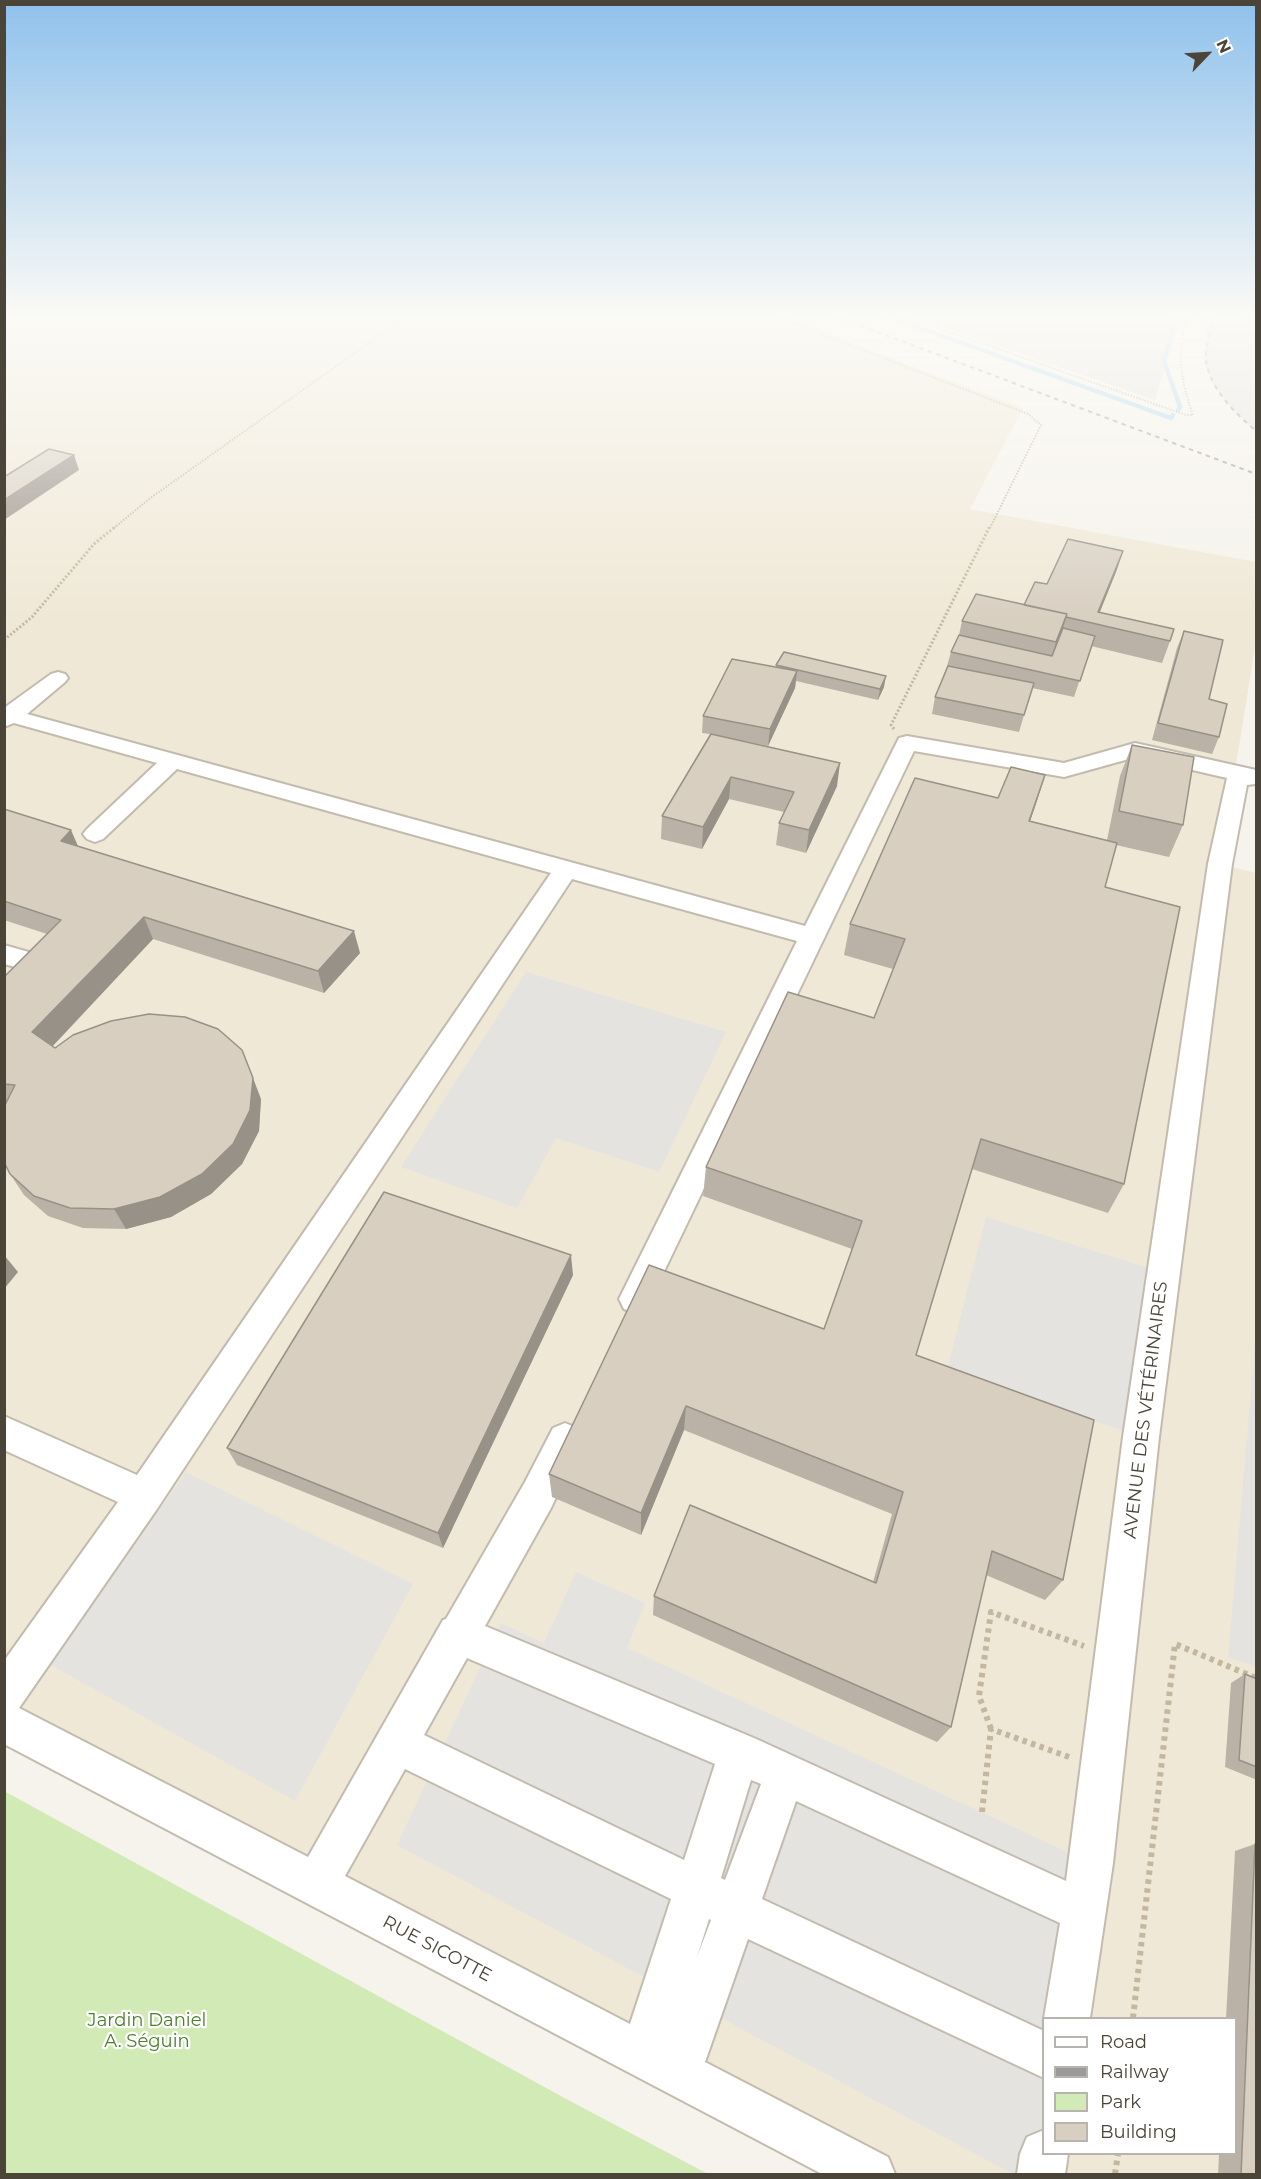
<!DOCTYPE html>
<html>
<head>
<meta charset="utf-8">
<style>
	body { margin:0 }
	#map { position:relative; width:1261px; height:2179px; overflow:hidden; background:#f6f3ec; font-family:Montserrat,sans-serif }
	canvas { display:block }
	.frame { position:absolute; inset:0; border:6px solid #4b4439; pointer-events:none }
	.legend { position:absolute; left:1042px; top:2017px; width:195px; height:138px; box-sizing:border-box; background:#fff; border:2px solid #b7b4b0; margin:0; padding:8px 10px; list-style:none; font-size:18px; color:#4b4439 }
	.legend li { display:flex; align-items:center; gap:12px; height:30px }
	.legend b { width:30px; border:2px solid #b7b4b0 }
	.north { position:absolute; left:1177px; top:24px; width:60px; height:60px; -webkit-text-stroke:4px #fff; paint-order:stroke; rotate:65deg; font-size:16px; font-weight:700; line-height:24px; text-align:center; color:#4b4439 }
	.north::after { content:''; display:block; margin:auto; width:21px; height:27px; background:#4b4439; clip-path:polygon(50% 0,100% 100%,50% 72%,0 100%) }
</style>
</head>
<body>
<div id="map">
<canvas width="1261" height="2179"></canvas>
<div class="frame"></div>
<ul class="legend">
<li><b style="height:8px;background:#fff"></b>Road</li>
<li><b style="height:8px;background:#9a9a9a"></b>Railway</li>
<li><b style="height:16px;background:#d2eab5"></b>Park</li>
<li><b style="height:16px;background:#d8cfc1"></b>Building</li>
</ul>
<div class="north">N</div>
</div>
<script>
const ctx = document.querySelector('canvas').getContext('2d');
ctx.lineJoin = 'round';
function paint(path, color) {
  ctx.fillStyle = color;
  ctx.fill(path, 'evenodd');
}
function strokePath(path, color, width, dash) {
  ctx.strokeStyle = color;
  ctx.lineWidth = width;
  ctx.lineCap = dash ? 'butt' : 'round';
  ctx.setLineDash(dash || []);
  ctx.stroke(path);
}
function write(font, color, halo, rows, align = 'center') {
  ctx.font = font + ' Montserrat,sans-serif';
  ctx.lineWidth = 4.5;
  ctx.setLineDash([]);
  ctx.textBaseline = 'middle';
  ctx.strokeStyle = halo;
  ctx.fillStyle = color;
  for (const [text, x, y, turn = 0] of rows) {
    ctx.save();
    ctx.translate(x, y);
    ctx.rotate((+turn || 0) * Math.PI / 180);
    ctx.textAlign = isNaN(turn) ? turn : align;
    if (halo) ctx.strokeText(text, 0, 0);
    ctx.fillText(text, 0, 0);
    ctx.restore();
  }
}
paint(new Path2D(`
	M910 316H1181L1155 400Z
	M1208 316H1256V432L1230 406 1215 386 1203 362Z`), '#e6e2dd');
paint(new Path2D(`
	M5 316H784L1023 408 970 509 1256 562V641L1220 864 1256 873V2174H871L5 1722ZM1044 2018H1236V2154H1044Z`), '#efe8d6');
paint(new Path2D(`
	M4 1791 570 2101 708 2174H5Z`), '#d2eab5');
paint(new Path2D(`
	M526 972 726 1032 659 1172 556 1138 517 1208 401 1167Z
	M986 1217 1164 1273 1141 1437 947 1370Z
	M1256 1334V1667L1228 1657Z
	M186 1472 413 1584 295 1801 51 1665Z
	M576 1572 645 1603 627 1648 1091 1863 1067 2018H1044V2154L1041 2174H1013L397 1845 501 1623 544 1643Z`), '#e5e3e0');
strokePath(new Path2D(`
	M887 316 1171 418 1173 415
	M1176 316 1164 361 1180 407 1178 410`), '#a9d4f2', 4.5);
const minor = new Path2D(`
	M58 672 65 674 68 678 65 682 27 714 805 926 899 738 907 736 1064 763 1135 743 1256 770V784L1247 785 1232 864 1159 1437 1113 1863 1090 2018H1044L1060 1923 796 1801 762 1899 1044 2031V2078L748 1939 705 2062 888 2157 895 2174H822L4 1744V1661L118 1502 4 1450V1416L137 1475 551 873 177 769 103 839 95 842 87 839 83 834 87 829 157 763 14 723 4 727V708L51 674ZM914 751 1064 777 1136 757 1227 778 1208 864 1123 1437 1066 1881 754 1738 485 1626 551 1508 583 1440 577 1428 565 1423 553 1428 525 1482 446 1619 443 1620 308 1857 19 1708 157 1509 572 879 797 941 619 1299 624 1309 635 1313 646 1309ZM467 1658 715 1764 684 1860 424 1735ZM405 1769 671 1899 630 2024 345 1876ZM751 1780 761 1784 725 1880 721 1878ZM709 1919 711 1920 697 1957Z
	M4 945 32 953 36 960 32 967 23 969 4 964Z
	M1044 2130V2154H1068L1065 2174H1017L1020 2154 1027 2137Z`);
strokePath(minor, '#c2bbae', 4);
strokePath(new Path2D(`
	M775 316 1028 414 1041 425 990 528
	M904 316 1186 415H1193C1180 378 1177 355 1187 316
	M114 528 149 499 407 316`), '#c4b79f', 2, [1.5, 1.5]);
strokePath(new Path2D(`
	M4 640 32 617 94 544 116 526
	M894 729 891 725 990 526`), '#c4b79f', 3, [2, 2]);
strokePath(new Path2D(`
	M991 1729 979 1696 991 1612 1084 1646
	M982 1812 991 1729 1069 1757
	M1133 2018 1175 1644 1256 1678
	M1115 2174 1118 2154`), '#c4b79f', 6, [4.5, 4.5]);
paint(minor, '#fff');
strokePath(new Path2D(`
	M835 316 1256 474
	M1215 316C1212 328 1207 340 1206 353 1205 385 1234 412 1256 431`), '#9a9a9a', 2, [4.5, 4.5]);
paint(new Path2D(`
	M1241 316H1257V320L1240 318Z
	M1123 551 1116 572 1099 613 1170 641 1162 663 1091 646 1074 697 1032 688 1019 732 932 714 935 697 947 666 951 652 959 635 962 621 1024 605 1047 584Z
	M1184 631 1209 699 1219 737 1212 754 1152 740 1177 648Z
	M776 665 884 687 878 700 796 681 795 688 768 746 745 741 837 786 806 853 776 845 779 823 784 812 729 799 702 849 661 839 662 816 710 734 702 733 703 716 776 667Z
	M1132 745 1183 825 1169 857 1116 845 1105 887 1124 1184 1108 1213 972 1169 916 1355 1063 1580 1045 1600 986 1575 951 1727 937 1742 653 1615 654 1596 873 1582 892 1514 684 1430 641 1535 552 1497 549 1474 824 1329 852 1249 703 1196 706 1167 874 1018 893 969 844 955 850 924 998 798 1045 775 1030 821 1107 840 1120 776Z
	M4 809 79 847 360 953 324 993 153 939 53 1046 55 1048 261 1099 259 1131 242 1164 211 1194 171 1217 126 1229 83 1228 48 1216 24 1195 10 1174 5 1105H4V977L47 934 4 920Z
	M573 1275 443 1548 237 1465 227 1448Z
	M1245 1674 1257 1679V1780L1225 1767 1231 1683Z
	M1255 1844 1257 2175H1218L1219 2154H1236V2019H1226L1235 1851Z`), '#bab2a6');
paint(new Path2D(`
	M74 455 79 470 4 520V500Z
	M1123 551 1116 572 1095 624 1098 612Z
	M1067 614 1058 645 1047 673 1056 642Z
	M797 671 795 688 768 746 770 729Z
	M886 676 884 687 878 700 880 689Z
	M840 763 837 786 806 853 809 830Z
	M1045 775 1035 807 1019 852 1029 821Z
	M731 777 729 799 702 849 703 827Z
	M71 830 81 853 61 841Z
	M144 917 153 939 45 1054 32 1032Z
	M354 931 360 953 324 993 318 971Z
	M253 1078 261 1099 259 1131 242 1164 211 1194 171 1217 126 1229 114 1209Z
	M4 1255 18 1272 4 1289Z
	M571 1255 573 1275 443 1548 438 1533Z
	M686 1406 684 1430 641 1535V1513Z`), '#979187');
const building = new Path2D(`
	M49 449 74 455 4 500V477Z
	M1068 539 1123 551 1098 612 1174 629 1170 641 1066 617 1067 614 1024 605 1035 582 1047 584Z
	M976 594 1067 614 1056 642 962 621Z
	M1063 628 1095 636 1080 681 951 652 959 635 1052 656Z
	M1184 631 1223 640 1209 699 1227 704 1219 737 1158 723Z
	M784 652 886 676 880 689 776 665Z
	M732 659 797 671 770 729 703 716Z
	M948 666 1034 683 1024 715 935 697Z
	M711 734 840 763 809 830 779 823 794 792 731 777 703 827 662 816Z
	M1132 745 1194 757 1183 825 1119 811Z
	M1011 767 1045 775 1029 821 1117 843 1105 887 1180 907 1124 1184 981 1139 916 1355 1094 1420 1063 1580 992 1551 951 1727 654 1596 690 1505 876 1583 903 1492 686 1406 641 1513 549 1474 649 1265 824 1329 862 1221 706 1167 788 992 874 1018 905 939 850 924 915 778 998 798Z
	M4 809 71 830 61 841 354 931 318 971 144 917 32 1032 55 1048 73 1035 111 1021 149 1014 185 1017 218 1029 242 1050 253 1078 250 1110 233 1144 202 1174 160 1197 114 1209 70 1208 34 1196 10 1174 4 1162V1107L15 1085 4 1084V977L61 920 4 901Z
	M384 1192 571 1255 438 1533 227 1448Z
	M1245 1674 1257 1679V1767L1239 1760Z
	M1255 1844H1257V2175H1241Z`);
paint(building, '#d8cfc1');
strokePath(building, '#979187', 1.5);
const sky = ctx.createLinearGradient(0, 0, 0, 621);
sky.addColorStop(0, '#8fc1ec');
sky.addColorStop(0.51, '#fbfaf6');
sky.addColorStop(1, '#fbfaf600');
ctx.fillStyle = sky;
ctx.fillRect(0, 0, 1261, 621);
write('18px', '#4b4439', '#fff', [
	["AVENUE DES VÉTÉRINAIRES",1146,1410,-83],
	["RUE SICOTTE",437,1949,28]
]);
write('18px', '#4a7f2a', '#fff', [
	["Jardin Daniel",147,2021],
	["A. Séguin",147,2042]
]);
</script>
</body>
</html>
